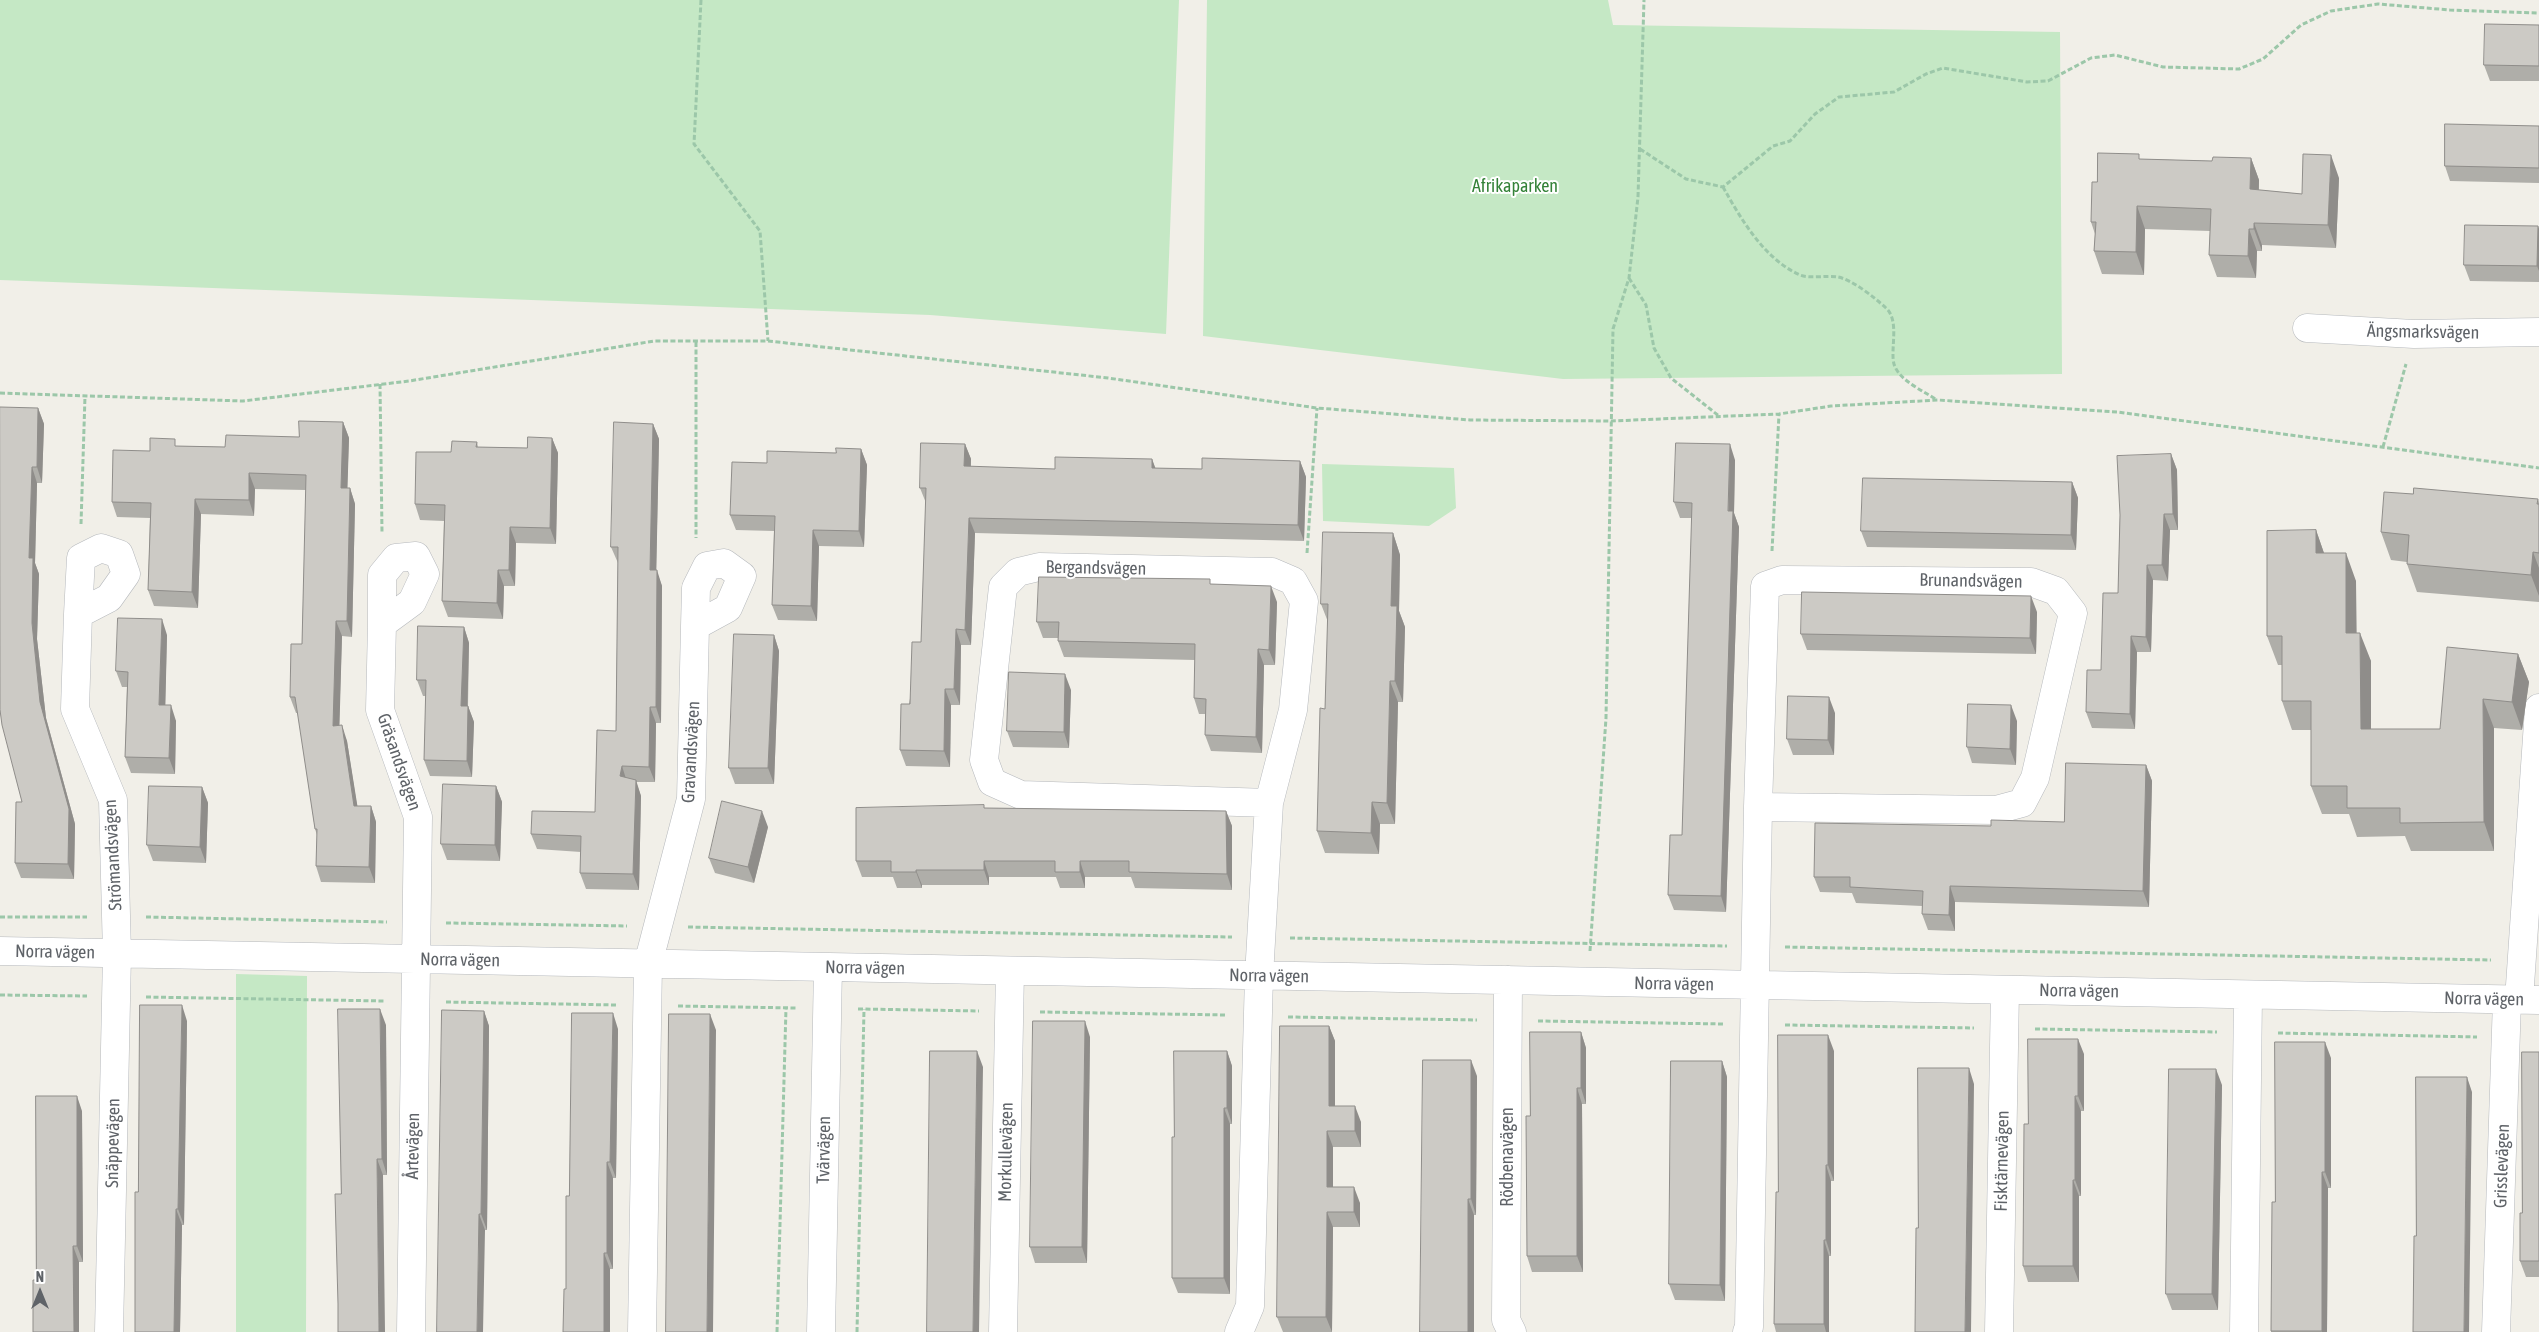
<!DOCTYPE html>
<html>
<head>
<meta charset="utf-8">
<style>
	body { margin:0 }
	#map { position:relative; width:2539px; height:1332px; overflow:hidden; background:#f1efe8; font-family:"Asap Condensed",sans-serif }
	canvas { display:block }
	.north { position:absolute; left:15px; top:1267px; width:50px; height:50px; -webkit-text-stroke:4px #fff; paint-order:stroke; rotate:0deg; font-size:14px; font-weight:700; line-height:20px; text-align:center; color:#5f6368 }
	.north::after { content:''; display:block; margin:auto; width:18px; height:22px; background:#5f6368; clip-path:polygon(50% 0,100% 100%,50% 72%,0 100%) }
</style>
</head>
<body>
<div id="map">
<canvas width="2539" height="1332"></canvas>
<div class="north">N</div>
</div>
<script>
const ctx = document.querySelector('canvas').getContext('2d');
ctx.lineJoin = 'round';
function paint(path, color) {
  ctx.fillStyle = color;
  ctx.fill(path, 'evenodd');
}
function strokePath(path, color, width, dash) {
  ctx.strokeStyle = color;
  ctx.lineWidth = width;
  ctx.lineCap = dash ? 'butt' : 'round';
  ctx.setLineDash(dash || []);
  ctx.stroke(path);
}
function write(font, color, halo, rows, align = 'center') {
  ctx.font = font + ' "Asap Condensed",sans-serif';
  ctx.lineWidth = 4;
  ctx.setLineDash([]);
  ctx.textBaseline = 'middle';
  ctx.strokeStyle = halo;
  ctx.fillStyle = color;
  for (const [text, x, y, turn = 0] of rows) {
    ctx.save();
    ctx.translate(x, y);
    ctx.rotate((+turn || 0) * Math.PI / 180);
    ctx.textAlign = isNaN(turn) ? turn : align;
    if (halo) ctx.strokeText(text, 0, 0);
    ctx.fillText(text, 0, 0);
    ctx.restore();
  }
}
paint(new Path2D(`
	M0 0H1179L1166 334 930 315 0 280Z
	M1207 0H1608L1613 25 2060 32 2062 374 1563 379 1203 336Z
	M1322 464 1454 468 1456 508 1429 526 1323 521Z
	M236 974 307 976 306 1332H236Z`), '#c5e8c5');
const minor = new Path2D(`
	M2307 328 2414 334 2539 332
	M78 614 81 558 101 548 119 554 126 574 109 598 78 614 75 709 113 800 117 954 109 1332
	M382 624V575L396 558 416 556 425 574 412 602 382 624 380 710 418 817 411 1332
	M0 951 2539 1000
	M1508 980 1506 1320 1512 1332
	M2519 1000 2539 708
	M642 1332 648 964 691 799 695 626 728 608 742 576 724 563 707 566 696 588 695 626
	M821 1332 828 967
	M1003 1332 1010 971
	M1239 1332 1250 1306 1259 976 1269 803 1293 710 1304 601 1293 581 1272 572 1039 567 1018 572 1003 587 984 760 992 782 1021 795 1269 803
	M1747 1332 1749 1327 1758 807 1765 586 1782 580 2031 582 2056 591 2073 613 2035 778 2022 803 1996 810 1758 807
	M1999 1332 2005 990
	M2244 1332 2248 995
	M2496 1332 2507 1000`);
strokePath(minor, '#b5b8bc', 29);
strokePath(new Path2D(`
	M701 0 694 144 760 231 768 341
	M1640 149 1686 179 1723 187 1773 146 1790 141 1815 114 1839 97 1894 92 1926 74 1943 68 2027 82 2048 81 2091 58 2115 55 2163 67 2239 69 2263 59 2301 25 2331 11 2378 4 2450 10 2539 13
	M1723 187C1741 219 1764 259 1800 275 1811 279 1827 275 1838 277 1853 280 1875 298 1886 308 1900 321 1890 349 1894 364 1899 381 1924 391 1937 400
	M1629 278 1646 305 1654 348 1671 378 1719 416
	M696 342V538
	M380 384 382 532
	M0 393 243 401 409 381 654 341H768L1108 378 1317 408 1470 420 1611 421 1779 414 1831 406 1938 400 2117 412 2539 468
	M2383 447 2406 364
	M81 524 85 396
	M1772 551 1779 414
	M1307 553 1317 408
	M0 917H87
	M146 917 387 922
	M446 923 627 926
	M688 927 1232 937
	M1290 938 1727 946
	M1785 947 2491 960
	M1590 951 1606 718 1613 329 1629 278 1638 197 1644 0
	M0 995 87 996
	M146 997 384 1001
	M446 1002 617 1005
	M678 1006 797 1008
	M858 1009 979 1011
	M1040 1012 1227 1015
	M1288 1017 1477 1020
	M1538 1021 1724 1024
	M1785 1025 1974 1028
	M2035 1029 2217 1032
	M2278 1033 2477 1037
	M777 1332 786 1008
	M857 1332 864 1009`), '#9cc7a9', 3, [5, 2.5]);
strokePath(minor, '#fff', 28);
paint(new Path2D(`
	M2539 25V81H2490L2484 65Z
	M2539 126V183L2450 181 2445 166Z
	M2251 158 2259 180V190L2302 194 2339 178 2336 248 2262 245V251H2257L2256 278 2217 277 2209 255 2210 231 2145 229 2144 275 2102 274 2094 251 2095 234 2091 222 2097 182 2141 159 2212 161Z
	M2538 226 2539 229V282L2470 281 2464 265Z
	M38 408 44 424 42 483H37L35 563 39 574 37 639 46 718 75 824 74 879 21 878 15 863 22 802 0 710Z
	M343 422 349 438 347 488H350L355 504 352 637 342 636 339 725 347 741 357 806H371L376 822 375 883 321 882 316 866 317 835 315 829 298 713H296L290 697 302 644 306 490 255 489 254 516 201 514 198 608 154 606 148 590 150 518 117 517 112 502 150 451 178 446 225 447 299 437Z
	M653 424 659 439 656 570 662 586 661 723H656L655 782H636L641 796 639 890 586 889 580 873 581 852 537 849 531 834 595 812 616 731 618 563 611 547Z
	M552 438 558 453 556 544 516 543 515 586H504L503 619 448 617 442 601 444 521 420 520 415 504 451 452 477 442 478 447 527 448Z
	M965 444 971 459V467L1055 469 1152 459 1155 468 1202 469 1300 461 1306 477 1304 541 975 533 971 645H961L960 705H951L950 767 906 766 900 750 921 642 926 503 920 488Z
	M861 449 867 465 864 547 819 546 817 621 778 620 772 605 774 531 736 530 730 515 767 463Z
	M2171 454 2177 470 2178 530H2170L2168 581 2153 580 2151 652H2137L2135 729 2092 728 2086 712 2101 670 2118 593 2120 515Z
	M1735 460 1734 513 1739 527 1726 912 1674 910 1668 895 1682 835 1692 518H1680L1674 502Z
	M2072 482 2078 498 2076 550 1867 547 1861 531Z
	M2413 494 2538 499 2539 502V602L2417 592 2407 564V562L2391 560 2381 532Z
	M2316 530 2324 553 2356 581V633L2371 661V729H2440L2518 654 2529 682 2522 730 2494 728V851H2411L2405 836 2357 837 2349 814H2322L2311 786V730H2292L2282 701V665H2278L2267 636Z
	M1393 533 1400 555 1399 611 1405 627 1403 702H1398L1395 824H1380L1379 854 1325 853 1317 831 1325 709 1328 622 1321 604Z
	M1212 584 1277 602 1275 665H1264L1262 753 1211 751 1205 735V714H1199L1194 698 1195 660 1064 657 1058 641V638H1043L1037 622Z
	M2037 612 2036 654 1807 650 1801 634Z
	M464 627 469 643 468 706 474 722 472 777 430 776 424 760 426 696H423L417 680Z
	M167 635 165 705 176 721 175 774 131 773 125 757 127 687H122L116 671Z
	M774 635 779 651 774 784H735L729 768Z
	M1071 690 1069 748 1013 747 1007 731Z
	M1835 713 1834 755H1793L1787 739Z
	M2017 721 2016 765 1972 763 1967 747Z
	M2146 765 2152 781 2149 907 1955 902V931L1928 930 1922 914V906L1856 903 1852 893 1820 892 1814 877 1991 826 2064 822Z
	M496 786 502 802 500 861 447 860 441 844Z
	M202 787 208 803 206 863 153 861 147 845Z
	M985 808 1226 811 1232 826V890L1135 888 1131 877H1085V888H1060L1056 877H989V885H922V888H897L893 877H862L856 861Z
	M768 827 754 883 715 873 709 858Z
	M484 1011 489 1026 487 1230H485L437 1332Z
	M187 1021 184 1225H182L180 1332H135L138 1192Z
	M386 1025 387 1175H383L341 1194Z
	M1329 1026 1335 1041V1106L1361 1122V1147H1333V1187L1360 1203V1227H1333L1332 1332H1283L1277 1317Z
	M618 1029 616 1178H613V1269H610L566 1289 569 1196Z
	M1581 1032 1586 1048V1104H1582L1583 1272H1532L1527 1256 1530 1116Z
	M1090 1037 1087 1263H1035L1030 1247Z
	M1227 1051 1232 1066V1124H1230V1294L1178 1293 1172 1278Z
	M1834 1051V1181H1831V1256H1829V1332H1776L1774 1324 1778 1192Z
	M2539 1052V1277H2526L2520 1261 2522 1213Z
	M2084 1054V1111H2081V1196H2079V1282H2028L2023 1266Z
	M2331 1058V1188H2328L2327 1332H2271L2275 1202Z
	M1722 1061 1727 1077 1725 1301 1675 1300 1669 1284Z
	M1477 1076 1476 1215H1474V1332H1420Z
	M2222 1085 2218 1310H2172L2166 1294Z
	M82 1111 83 1262H79V1332H33L36 1280Z`), '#afaea9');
paint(new Path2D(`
	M2331 155 2339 178 2336 248 2328 225Z
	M2251 158 2259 180 2258 211 2250 189Z
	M2137 206 2145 229 2144 275 2136 252Z
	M2254 223 2262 245V251L2254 229Z
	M2538 226 2539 229V271L2537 266Z
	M2249 229 2257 251 2256 278 2248 256Z
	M38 408 44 424 42 483 37 467Z
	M343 422 349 438 347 504 341 488Z
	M653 424 659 439 656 586 650 570Z
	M552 438 558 453 556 544 550 528Z
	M965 444 971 459 970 482 964 466Z
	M1730 444 1735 460 1734 513 1739 527 1726 912 1721 896Z
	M861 449 867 465 864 547 859 531Z
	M2171 454 2177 470 2178 530 2173 514Z
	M1152 459 1158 475 1152 468Z
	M1300 461 1306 477 1304 541 1298 525Z
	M32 467 37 483 35 563 39 574 37 639 46 718 75 824 74 879 68 864 40 702 32 623 29 558Z
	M249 473 255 489 254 516 249 500Z
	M2072 482 2078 498 2076 550 2071 535Z
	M350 488 355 504 352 637 347 621Z
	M195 499 201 514 198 608 192 592Z
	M2164 514 2170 530 2168 581 2162 565Z
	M969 518 975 533 971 645 965 630Z
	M510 527 516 543 515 586 509 570Z
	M813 530 819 546 817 621 811 606Z
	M2316 530 2326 559 2316 553Z
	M1393 533 1400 555 1399 611 1405 627 1403 702 1395 681 1391 606Z
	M2533 552 2539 568V596L2531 575Z
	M2346 553 2356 581 2357 661 2346 633Z
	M2147 565 2153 580 2151 652 2146 637Z
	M498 570 504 586 503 619 497 603Z
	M657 570 662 586 661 723 656 707Z
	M1271 586 1277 602 1275 665 1269 650Z
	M2031 596 2037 612 2036 654 2030 638Z
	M162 619 167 635 165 721 159 705Z
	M336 621 342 636 339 742 333 726Z
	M464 627 469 643 467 722 461 706Z
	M956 629 961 645 960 705 954 689Z
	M2360 633 2371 661V757L2361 729Z
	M774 635 779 651 774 784 768 768Z
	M2131 636 2137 652 2135 729 2130 714Z
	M1258 649 1264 665 1262 753 1256 737Z
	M2518 654 2529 682 2522 730 2512 702Z
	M1065 674 1071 690 1069 748 1064 732Z
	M1390 681 1398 702 1395 824 1387 803Z
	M945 689 951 705 950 767 944 751Z
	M1829 697 1835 713 1834 755 1828 740Z
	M2483 699 2494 728V851L2484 822Z
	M171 705 176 721 175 774 169 758Z
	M2011 705 2017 721 2016 765 2010 749Z
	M468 706 474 722 472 777 467 761Z
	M650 707 656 723 655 782 649 767Z
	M342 725 347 741 360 822 354 806Z
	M2146 765 2152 781 2149 907 2143 891Z
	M622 766 627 782 620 776Z
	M636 780 641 796 639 890 633 874Z
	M496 786 502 802 500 861 495 845Z
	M202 787 208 803 206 863 200 847Z
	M1372 802 1380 824 1379 854 1371 833Z
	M371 806 376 822 375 883 369 867Z
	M762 811 768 827 754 883 748 867Z
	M1226 811 1232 826V890L1227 874Z
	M984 861 989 877V885L984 870Z
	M1080 861 1085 877V888L1080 872Z
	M916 870 922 885V888L916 872Z
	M1950 886 1955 902V931L1949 915Z
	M182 1005 187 1021 184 1225 178 1209Z
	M380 1009 386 1025 387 1175 382 1159Z
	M484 1011 489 1026 487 1230 481 1214Z
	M613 1013 618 1029 616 1178 610 1162Z
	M710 1014 716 1030 713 1332H707Z
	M1085 1021 1090 1037 1087 1263 1082 1247Z
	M1329 1026 1335 1041V1122L1329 1106Z
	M1581 1032 1586 1048V1104L1581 1088Z
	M1828 1035 1834 1051V1181L1828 1165Z
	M2078 1039 2084 1054V1111L2078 1096Z
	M2325 1042 2331 1058V1188L2325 1172Z
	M977 1051 983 1067 979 1332H973Z
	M1227 1051 1232 1066V1124L1227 1108Z
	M1471 1060 1477 1076 1476 1215 1471 1199Z
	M1722 1061 1727 1077 1725 1301 1720 1285Z
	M1969 1068 1974 1084 1971 1332H1965Z
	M2216 1069 2222 1085 2218 1310 2212 1294Z
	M2467 1077 2472 1092 2469 1332H2464Z
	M1577 1088 1582 1104 1583 1272 1577 1256Z
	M77 1096 82 1111 83 1262 77 1246Z
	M2075 1096 2081 1111V1196L2075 1180Z
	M1355 1106 1361 1122V1147L1355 1131Z
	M1224 1108 1230 1124V1294L1224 1278Z
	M1327 1131 1333 1147V1203L1327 1187Z
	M377 1159 383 1175 385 1332H379Z
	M607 1162 613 1178V1269L607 1253Z
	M1826 1165 1831 1181V1256L1826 1240Z
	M2322 1172 2328 1188 2327 1332H2322Z
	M2073 1180 2079 1196V1282L2073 1266Z
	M1354 1187 1360 1203V1227L1354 1212Z
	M1468 1199 1474 1215V1332H1468Z
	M176 1209 182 1225 180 1332H174Z
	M1327 1212 1333 1227 1332 1332 1326 1317Z
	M479 1214 485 1230 483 1332H477Z
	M1824 1240 1829 1256V1332H1826L1824 1324Z
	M73 1246 79 1262V1332H74Z
	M604 1253 610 1269V1332H604Z`), '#8f8d8a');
const building = new Path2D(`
	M2485 24 2539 25V66L2484 65Z
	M2445 124 2539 126V168L2445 166Z
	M2098 153 2139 154V159L2212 161 2213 157 2251 158 2250 189 2302 194 2303 154 2331 155 2328 225 2254 223V229H2249L2248 256 2209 255 2211 209 2137 206 2136 252 2094 251 2096 222H2091L2092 182H2097Z
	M2465 225 2538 226 2537 266 2464 265Z
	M0 407 38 408 37 467H32L29 558H33L32 623 40 702 69 809 68 864 15 863 16 802H22L2 725 0 710Z
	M299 421 343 422 341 488H350L347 621H336L333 726 342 725 354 806H371L369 867 316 866 317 829H315L295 697H290L291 644H302L306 475 249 473V500L195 499 192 592 148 590 151 503 112 502 113 450 150 451V438L175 439V446L225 447 226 435 299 437Z
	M614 422 653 424 650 570H657L656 707H650L649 767 622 766 620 776 636 780 633 874 580 873 581 836 531 834 532 811 595 812 597 730 616 731 618 547H611Z
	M528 437 552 438 550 528 510 527 509 570H498L497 603 442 601 445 505 415 504 416 452H451L452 441 477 442 476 447 527 448Z
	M921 443 965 444 964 466 1055 469V457L1152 459V468L1202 469V458L1300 461 1298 525 969 518 965 630 956 629 954 689H945L944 751 900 750 901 704H910L912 642H921L926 488H920Z
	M1676 443 1730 444 1728 511H1733L1721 896 1668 895 1670 835H1682L1692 503 1674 502Z
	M836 448 861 449 859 531 813 530 811 606 772 605 775 516 730 515 732 462 767 463V451L836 453Z
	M2171 454 2173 514H2164L2162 565H2147L2146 637 2131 636 2130 714 2086 712 2087 670H2101L2103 593H2118L2120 515 2117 456Z
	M1863 478 2072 482 2071 535 1861 531Z
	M2414 488 2538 499 2537 504H2539V553L2533 552 2531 575 2407 564 2409 535 2381 532 2384 492 2413 494Z
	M2316 530V553H2346V633H2360L2361 729H2440L2447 647 2518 654 2512 702 2483 699 2484 822 2400 823V808H2347V786H2311V701H2282V636H2267V531Z
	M1323 532 1393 533 1391 606H1397L1395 681H1390L1387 803 1372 802 1371 833 1317 831 1320 708 1325 709 1328 604H1321Z
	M1039 577 1210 579V584L1271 586 1269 650 1258 649 1256 737 1205 735 1206 699 1194 698 1195 644 1058 641 1059 622H1037Z
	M1802 592 2031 596 2030 638 1801 634Z
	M118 618 162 619 159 705H171L169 758 125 757 128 672 116 671Z
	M418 626 464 627 461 706H468L467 761 424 760 426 680H417Z
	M734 634 774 635 768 768H729Z
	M1009 672 1065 674 1064 732 1007 731Z
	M1788 696 1829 697 1828 740 1787 739Z
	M1968 704 2011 705 2010 749 1967 747Z
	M2066 763 2146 765 2143 891 1950 886 1949 915 1922 914 1923 891 1850 887V877H1814L1815 823 1991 826V820L2064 822Z
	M443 784 496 786 495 845 441 844Z
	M149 786 202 787 200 847 147 845Z
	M722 801 762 811 748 867 709 858Z
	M984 805V808L1226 811 1227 874 1129 872V861H1080V872H1055V861H984V870H916V872H891V861H856V808Z
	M140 1005H182L178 1209H176L174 1332H135V1192H138Z
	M338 1009H380L382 1159H377L379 1332H338V1304L335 1194H341Z
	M442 1010 484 1011 481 1214H479L477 1332H437Z
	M572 1013H613L610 1162H607V1253H604V1332H563L564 1289H566V1196H569Z
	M669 1014H710L707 1332H666Z
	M1033 1021H1085L1082 1247H1030Z
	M1280 1026H1329V1106H1355V1131H1327V1187H1354V1212H1327L1326 1317H1277Z
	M1530 1032H1581V1088H1577V1256H1527L1526 1116H1530Z
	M1778 1035H1828V1165H1826V1240H1824V1324H1774L1776 1192H1778Z
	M2028 1039H2078V1096H2075V1180H2073V1266H2023L2024 1124H2028Z
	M2275 1042H2325V1172H2322V1331H2271L2272 1202H2275Z
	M930 1051H977L973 1332H927Z
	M1174 1051H1227V1108H1224V1278H1172V1137H1174Z
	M2522 1052H2539V1261H2520V1213H2522Z
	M1423 1060H1471V1199H1468V1332H1420Z
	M1671 1061H1722L1720 1285 1669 1284Z
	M1918 1068H1969L1965 1332H1915L1916 1228H1918Z
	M2169 1069H2216L2212 1294H2166Z
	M2416 1077H2467L2464 1332H2413L2414 1236H2416Z
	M36 1096H77V1246H73L74 1332H33V1280H36Z`);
paint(building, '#cccac5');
strokePath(building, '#8f8d8a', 1);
write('18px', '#348238', '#fff', [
	["Afrikaparken",1515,186]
]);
write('18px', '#5f6368', '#fff', [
	["Ängsmarksvägen",2423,332,1],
	["Bergandsvägen",1096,568,1],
	["Brunandsvägen",1971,581,1],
	["Gravandsvägen",691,752,-87],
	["Gräsandsvägen",399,762,71],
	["Strömandsvägen",113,855,-93],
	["Norra vägen",55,952,1],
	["Norra vägen",460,960,1],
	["Norra vägen",865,968,1],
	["Norra vägen",1269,976,1],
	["Norra vägen",1674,984,1],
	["Norra vägen",2079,991,1],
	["Norra vägen",2484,999,1],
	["Snäppevägen",113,1143,-89],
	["Årtevägen",413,1146,-89],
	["Tvärvägen",824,1150,-89],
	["Morkullevägen",1006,1152,-89],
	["Rödbenavägen",1507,1157,-90],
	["Fisktärnevägen",2002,1161,-89],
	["Grisslevägen",2502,1166,-88]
]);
</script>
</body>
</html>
